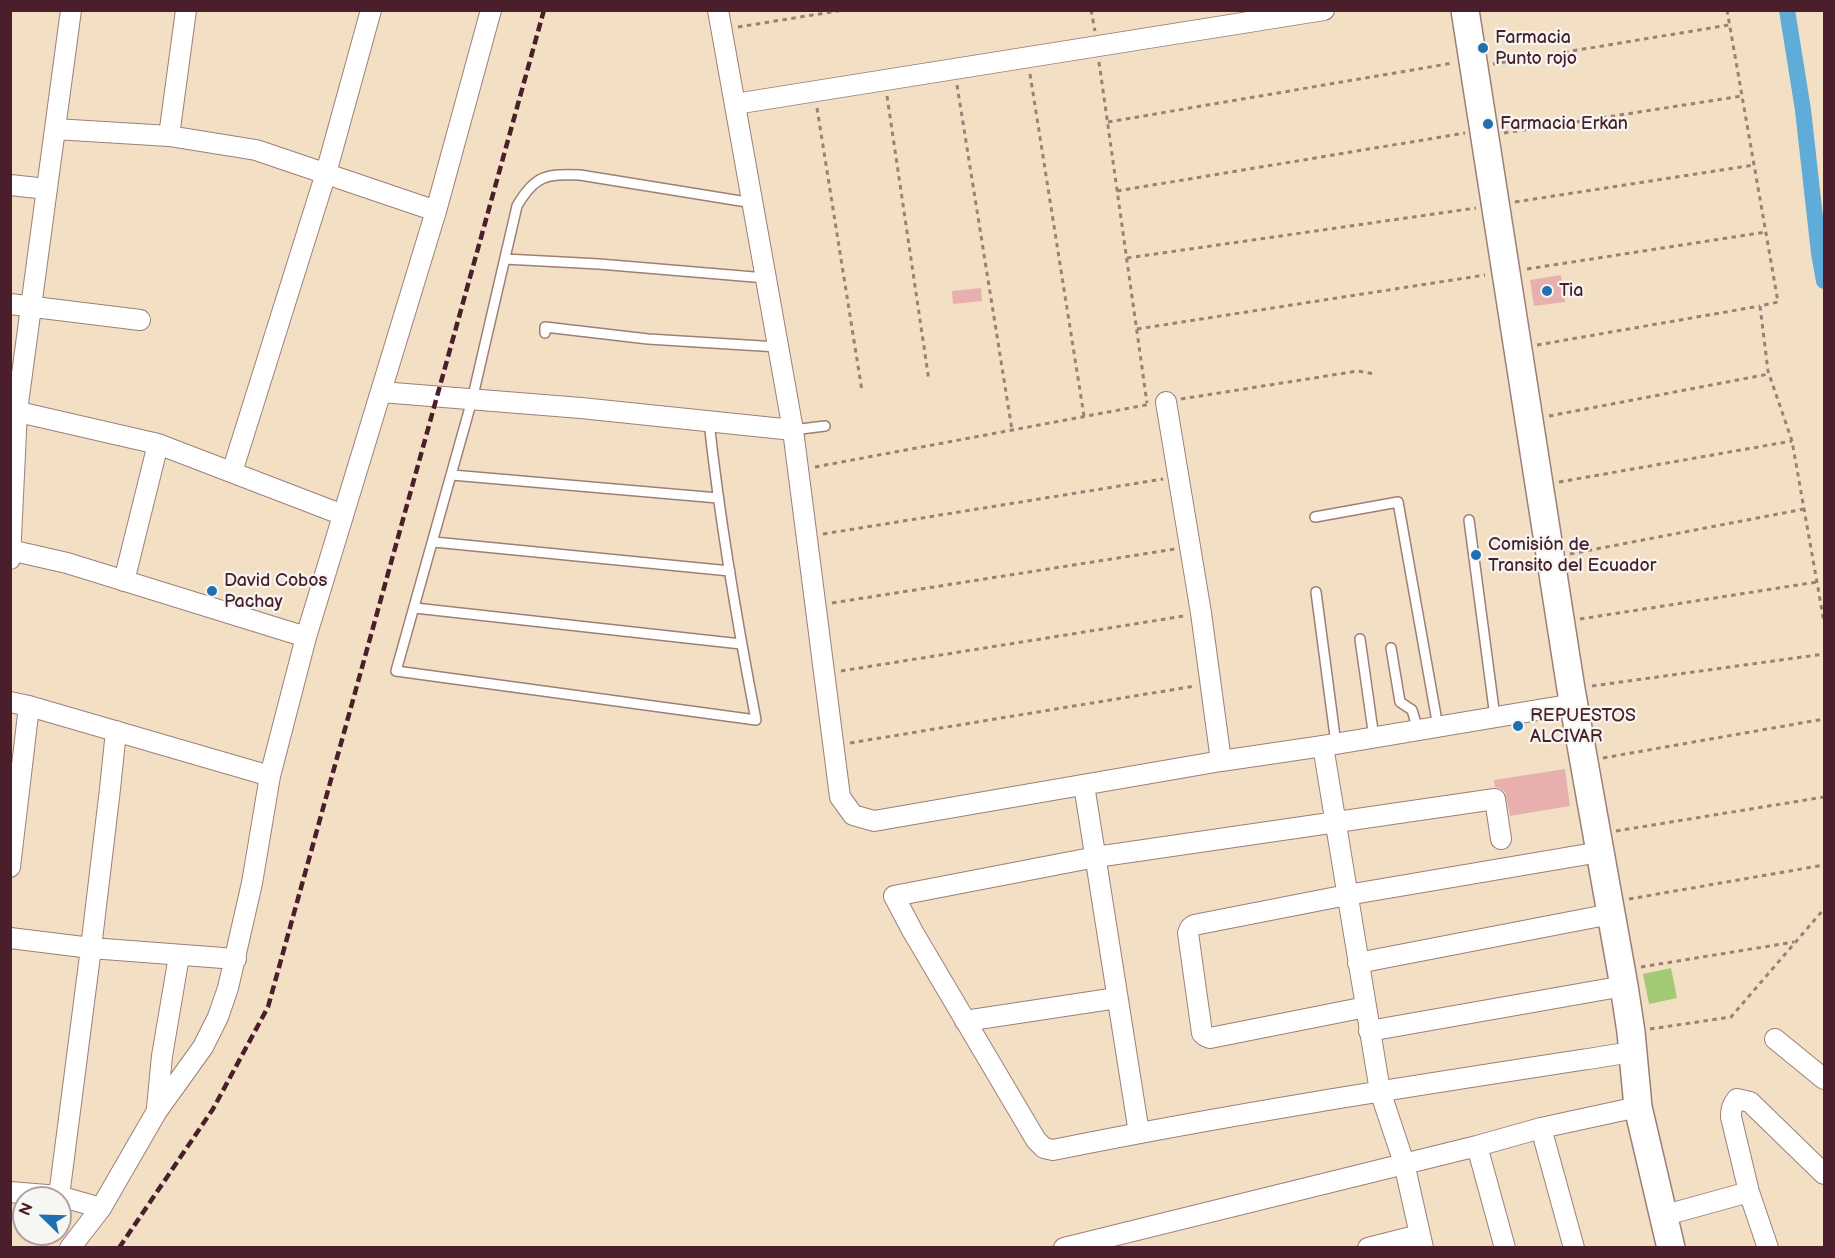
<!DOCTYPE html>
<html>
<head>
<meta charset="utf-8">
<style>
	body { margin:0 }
	#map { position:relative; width:1835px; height:1258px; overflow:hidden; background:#f3dfc4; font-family:"Balsamiq Sans",sans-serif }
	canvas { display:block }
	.frame { position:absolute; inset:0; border:12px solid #4a1f2b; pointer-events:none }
	.north { position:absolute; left:12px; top:1186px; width:60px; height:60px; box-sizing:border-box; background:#f6f6f2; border:2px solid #b1a0a2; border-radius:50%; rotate:293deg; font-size:16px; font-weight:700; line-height:24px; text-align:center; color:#4a1f2b }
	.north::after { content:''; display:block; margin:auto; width:21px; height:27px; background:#1f6fb2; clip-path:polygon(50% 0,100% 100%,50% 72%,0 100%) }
</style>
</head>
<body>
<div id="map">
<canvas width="1835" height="1258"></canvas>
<div class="frame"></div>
<div class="north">N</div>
</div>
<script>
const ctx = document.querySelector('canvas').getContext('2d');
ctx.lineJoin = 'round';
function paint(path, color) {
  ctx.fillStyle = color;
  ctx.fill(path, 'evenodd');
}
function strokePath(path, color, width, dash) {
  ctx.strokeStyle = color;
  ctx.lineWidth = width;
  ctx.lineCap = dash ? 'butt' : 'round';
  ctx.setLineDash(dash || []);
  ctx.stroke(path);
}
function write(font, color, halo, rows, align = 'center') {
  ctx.font = font + ' "Balsamiq Sans",sans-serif';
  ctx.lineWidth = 4.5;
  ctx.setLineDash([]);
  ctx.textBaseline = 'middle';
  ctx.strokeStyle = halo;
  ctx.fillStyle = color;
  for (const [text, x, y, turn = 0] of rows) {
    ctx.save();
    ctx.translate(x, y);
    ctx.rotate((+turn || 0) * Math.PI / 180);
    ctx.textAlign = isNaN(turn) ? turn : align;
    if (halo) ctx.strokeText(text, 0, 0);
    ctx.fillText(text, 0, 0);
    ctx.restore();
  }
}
paint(new Path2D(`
	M1671 968 1677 998 1649 1004 1643 974Z`), '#a4c974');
strokePath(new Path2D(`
	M1787 10 1803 110 1819 253 1824 281`), '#5eacd7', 16);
paint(new Path2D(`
	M1561 275 1565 302 1534 306 1530 280Z
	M981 288 982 301 953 304 952 291Z
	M1565 769 1570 806 1510 816 1505 792 1500 788 1495 787 1494 780Z`), '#e7b0ae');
const lane = new Path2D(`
	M505 259 599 264 766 278
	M545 333V327L648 339 778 347
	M709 422C720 522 737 622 756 720L396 671 472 400 517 206C535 175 546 174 580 175L753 203
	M793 430 825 426
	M452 475 718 498
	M1315 517 1398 502 1438 727
	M1469 520 1495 717
	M434 542 730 571
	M1316 592 1336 744
	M415 608 741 644
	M1360 639 1374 738
	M1391 648 1400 702 1412 710 1418 730`);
const street = new Path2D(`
	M718 10 793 430 840 797 853 815 874 821 1221 761 1323 746 1574 704
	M735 104 1324 10
	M55 129 169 136 256 150 436 211
	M169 136 186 10
	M10 185 47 189
	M10 304 140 320
	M381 392 581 408 793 430
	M1166 402 1201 613 1221 761
	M10 410 158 444 343 515
	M232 472 326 173 371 10
	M10 550 67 563 306 637
	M10 559 17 411 71 10
	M124 581 158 444
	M10 702 29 706 270 776
	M1323 746 1380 1091 1404 1163 1423 1248
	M1084 785 1139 1133
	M1501 839 1495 799 1096 857 894 896 913 932 1036 1140 1044 1148 1053 1150C1245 1111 1439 1082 1633 1052
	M10 867 29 706
	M10 938 91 948 236 959
	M1358 963 1611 914
	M1366 1007 1210 1038 1205 1036 1202 1033 1188 933 1190 928 1194 925 1347 895 1600 852
	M965 1021 1117 998
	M1369 1031 1624 986
	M1775 1039 1824 1079
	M157 1108 162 1056 179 956
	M1541 1128 1574 1248
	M1477 1146 1505 1248
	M10 1192 59 1196 101 1208
	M59 1196 91 948 110 789 116 731
	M1662 1216 1749 1192
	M70 1248 101 1208 157 1111 203 1047 218 1017 228 988 252 883 270 776 306 637 436 211 491 10
	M1064 1248 1477 1146 1541 1128 1638 1107
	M1368 1248 1419 1235
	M1768 1248 1749 1192 1731 1117C1731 1109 1732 1105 1737 1099L1750 1102 1824 1174`);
const secondary = new Path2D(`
	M1465 10 1571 689 1624 986 1631 1032 1638 1107 1671 1248`);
strokePath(lane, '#9e7f78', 12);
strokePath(street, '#9e7f78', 22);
strokePath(secondary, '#9e7f78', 30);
strokePath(new Path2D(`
	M1091 10 1095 31
	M1727 10 1778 302 1760 306 1768 371 1792 441 1824 622
	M738 27 844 10
	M1099 62 1147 403
	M1493 64 1729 25
	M1030 74 1084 416
	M957 85 1012 430
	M887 96 929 381
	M817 108 862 391
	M1108 122 1453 63
	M1504 133 1742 96
	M1117 191 1465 133
	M1515 202 1754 165
	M1127 258 1476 208
	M1527 269 1766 232
	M1137 329 1485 275
	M1537 345 1760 306
	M1181 399 1358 371 1375 374
	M1549 416 1769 374
	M815 467 1151 404
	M1559 482 1792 441
	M823 534 1163 479
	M1570 554 1804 509
	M832 603 1175 549
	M1580 619 1817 582
	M841 671 1184 616
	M1592 686 1824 654
	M850 743 1195 686
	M1603 758 1824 719
	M1616 831 1824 797
	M1629 899 1824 865
	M1641 967 1794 942
	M1650 1029 1731 1017 1824 909`), '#9e7f78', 3, [4.5, 4.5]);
strokePath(lane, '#fff', 9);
strokePath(street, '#fff', 20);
strokePath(secondary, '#fff', 27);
strokePath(new Path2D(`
	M119 1248 213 1109 268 1007 544 10`), '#4a1f2b', 4.5, [9, 4.5]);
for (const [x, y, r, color] of [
	[1483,48,6,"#1f6fb2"],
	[1488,124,6,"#1f6fb2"],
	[1547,291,6,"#1f6fb2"],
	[1476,555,6,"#1f6fb2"],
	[212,591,6,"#1f6fb2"],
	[1518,726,6,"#1f6fb2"]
]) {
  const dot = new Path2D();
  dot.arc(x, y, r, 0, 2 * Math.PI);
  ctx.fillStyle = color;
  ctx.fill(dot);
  strokePath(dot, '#f6f6f2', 2);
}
write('18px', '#4a1f2b', '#f6f6f2', [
	["Farmacia",1495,38],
	["Punto rojo",1495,59],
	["Farmacia Erkan",1500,124],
	["Tia",1559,291],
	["Comisión de",1488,545],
	["Transito del Ecuador",1488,566],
	["David Cobos",224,581],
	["Pachay",224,602],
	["REPUESTOS",1530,716],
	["ALCIVAR",1530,737]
], 'left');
</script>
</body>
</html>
